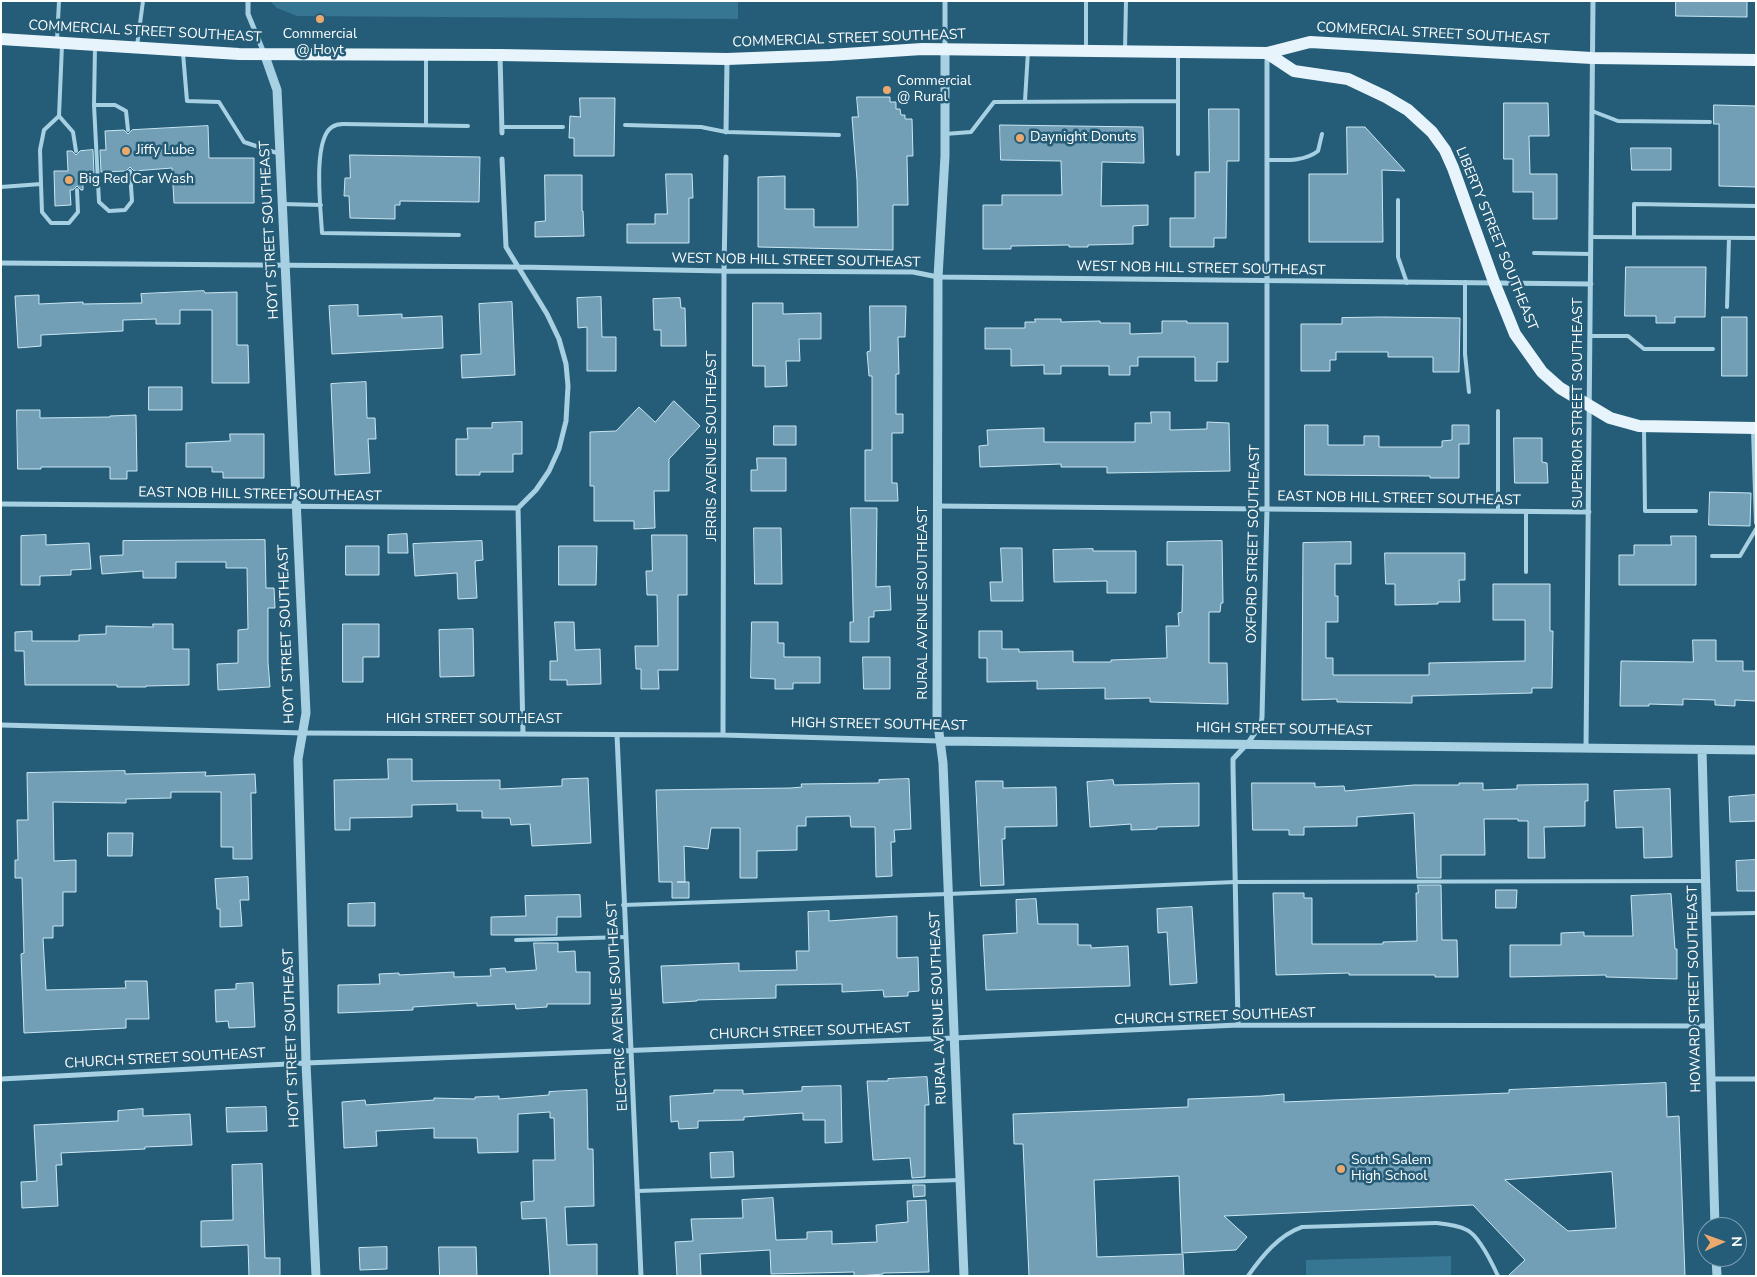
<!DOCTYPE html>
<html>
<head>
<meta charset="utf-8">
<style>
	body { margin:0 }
	#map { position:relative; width:1757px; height:1277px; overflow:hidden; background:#255d78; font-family:"Nunito Sans",sans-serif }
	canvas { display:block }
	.frame { position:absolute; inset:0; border:2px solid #fff; pointer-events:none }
	.north { position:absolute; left:1697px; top:1217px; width:50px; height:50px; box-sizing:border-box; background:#255d78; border:1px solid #7c9eae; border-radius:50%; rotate:88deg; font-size:14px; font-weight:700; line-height:20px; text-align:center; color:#fff }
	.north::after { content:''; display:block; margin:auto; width:18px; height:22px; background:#eca96d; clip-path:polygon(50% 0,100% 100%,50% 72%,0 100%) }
</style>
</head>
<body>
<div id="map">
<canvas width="1757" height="1277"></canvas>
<div class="frame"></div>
<div class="north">N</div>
</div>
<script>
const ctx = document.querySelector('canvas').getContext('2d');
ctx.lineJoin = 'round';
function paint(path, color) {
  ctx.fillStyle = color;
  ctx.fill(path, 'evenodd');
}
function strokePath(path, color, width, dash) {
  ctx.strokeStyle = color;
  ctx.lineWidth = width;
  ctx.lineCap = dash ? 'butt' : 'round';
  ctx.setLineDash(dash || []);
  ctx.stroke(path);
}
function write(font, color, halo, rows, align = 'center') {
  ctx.font = font + ' "Nunito Sans",sans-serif';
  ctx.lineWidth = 5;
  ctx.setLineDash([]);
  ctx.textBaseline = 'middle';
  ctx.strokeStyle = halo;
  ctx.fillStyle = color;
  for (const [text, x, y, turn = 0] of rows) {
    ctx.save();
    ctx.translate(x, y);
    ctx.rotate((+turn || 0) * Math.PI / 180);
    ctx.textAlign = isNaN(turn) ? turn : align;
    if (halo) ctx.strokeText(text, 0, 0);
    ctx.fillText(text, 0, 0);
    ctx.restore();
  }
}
paint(new Path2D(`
	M270 1H738V19L297 16 277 8Z
	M1451 1256V1276H1306V1260Z`), '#367693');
const building = new Path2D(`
	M1676 1H1747V17L1676 16Z
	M857 97H890V102H896V109H900L901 115H905V119H912L913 156H907L908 205H893V250L758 247V177L785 176V209H814V227H858L857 180 852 117H858Z
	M580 98H615L614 156H574V138H569L570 116 580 117Z
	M1504 103H1548L1549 136H1529L1530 174H1557V219H1533V192H1513V159H1504Z
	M1714 105 1756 106V187L1719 186V124H1714Z
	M1209 109H1239V161H1227L1226 238H1214V247H1170V218H1195V172H1209Z
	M1000 125 1143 127 1144 163 1102 162 1101 206 1148 205V225L1133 226V244L1088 245V247H1069V245L1011 246V249H983V205H1002V195H1062L1061 161 1001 160Z
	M208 126 209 158H254V203H174L172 168 134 171 130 167 126 171 101 172 100 150H106L105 131 124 130 128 134 132 130Z
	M1347 127H1365L1405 171 1382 170 1383 242H1309V174H1347Z
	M1631 148H1671V170H1632Z
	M93 150 94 173 83 174V190H81L77 186 73 190H70L71 205 55 206 54 171H68L67 151H72L76 155 80 151Z
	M350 155 480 157 479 202 400 201V205H395V219L350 218 349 196H344L345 178H350Z
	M666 174H692L693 198H689V243H627V224H655V214H667Z
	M545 175H582V211H583L584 236 535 237V222L545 221Z
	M1626 267H1706L1705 317H1675V323H1656V316H1625Z
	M204 291 205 293 237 292V345H248L249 383H212V310H180V324H156V319L123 320V331L41 335V346L18 348 15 296 39 295V304L83 302V304L142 303 141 294Z
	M601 297 602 337H616V371H587V327L578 328 577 298Z
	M680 298 681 308H685L686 346H661V330H654L653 299Z
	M512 302 515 375 462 378 461 355 481 354 479 304Z
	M753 303H783V314L821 313V339H799L800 361H786L787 386 765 387V366H753Z
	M358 305V316L402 314V318L442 316 443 348 332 354 329 306Z
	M870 306H906L905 337H898L899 374H896V414H903V433H892V483H897L898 501H865V450H872V376H869L867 352 870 351Z
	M1382 317 1460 318 1459 372H1433V357H1388V352H1336V360H1330V371H1301V324H1342V318Z
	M1722 317H1747V376H1722Z
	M1035 319H1061V322L1100 321V323H1130V334L1162 333V321H1187V323H1228V362H1217V381H1195V357H1138V366H1130V375H1109V366H1061V374H1044V365L1011 366V349H985V328H1025V322H1035Z
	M366 382 367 418H375L376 439H368L370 473 335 475 331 384Z
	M149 387H182V410H149Z
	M674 401 700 426 669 459V491H654L655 528 634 529V521H594V486H590V432L616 431 639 407 655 422Z
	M17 410H40V418L110 417V416L136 415 137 471H127V479H110V467H41V469H18Z
	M1151 412H1170V430L1207 429V422L1229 423 1230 471 1107 473V467H1061V464L980 467 979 446 988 445 987 430 1044 428V442H1135V423H1151Z
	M522 422V454H513V472H480V475H456V439H468L467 428H492V423Z
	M1305 425H1328V445H1364V436H1379V447H1442V441L1452 440V425H1469V444H1459V478H1430V476L1305 475Z
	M774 426H796V445H774Z
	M230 434H264V478H223V472H212V467H186V443L230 441Z
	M1514 438H1542V462L1547 463 1548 483H1515Z
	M757 458H786V491H751V470H757Z
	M1710 492 1751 493 1750 526 1709 525Z
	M851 508H877L876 587 890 586 891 610 874 611V617H869V642H850V622H853Z
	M754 528H781L782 584H755Z
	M407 534 408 553H388V535Z
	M46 535V545L89 543 91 569 71 570V575L40 576V585H21V536Z
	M652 535H687V595H678V670H658L659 689H641V669H636L635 646H658L657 595H647L646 571H652Z
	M1671 536H1696V585H1619V555H1634V545H1671Z
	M265 540 266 588H274L275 608H268V662L270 687 218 690 217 664 238 663V630L248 629 247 568H226V562H176V578H143V571L102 574 100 556 123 555V541Z
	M482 541 483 560 475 561 477 598 458 599 457 573 415 576 413 544Z
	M1222 541 1223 603H1221L1220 612H1209V663H1227L1228 704 1150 702V698L1105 699V688L1037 689V681L987 682V658H979V631H1002V649H1019V652L1073 651V662H1111V660L1167 658 1166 626H1179L1178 613 1182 612 1183 565H1167V542Z
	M1351 542V564H1335V596H1338V622H1326V658H1333V675H1429V663L1525 661V620H1493V584H1550V631H1553L1552 688H1532V693L1412 696V703L1337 702V699L1302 700 1303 543Z
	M346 546H379V575H346Z
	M559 546H597L596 585H559Z
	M1001 548H1022L1023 601H991L990 582H1002Z
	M1093 549V551H1136V593H1107V581L1054 582 1053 550Z
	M1385 553H1465V580H1459L1460 602H1438V604L1395 605V584H1386Z
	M555 622H574L575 650 600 649 601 684 567 685V680H550V661H557Z
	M752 622H778V643H784V657H820V683H793V689H775V679L751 678Z
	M153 624H173V649H189V685L146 686V687H117V685H25L24 651H15V632L32 631V641H79V635L106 634V626L153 627Z
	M343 624H379V657H363V682H343Z
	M473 629 474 676 440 677 439 630Z
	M1693 640H1716V661H1743V671H1756V701L1735 700V706L1715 705V700L1683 699V705L1649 704V706H1620L1621 661 1693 662Z
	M863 657H890V689H864Z
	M388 759H412V781L500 780V789L562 786V779L588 778 591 843 532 846 530 824 511 825 510 818H482V811H457V804L412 805V817L350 818V830H335L334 780 388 779Z
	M125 771V774L206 772 205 776 255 774 256 793H251L252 859H233V847H221V792H171V798L126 799V803L53 802 54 861 76 860V892H63V926H53V938H43L46 990 126 988 125 981H147L149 1019H126V1028L24 1033 21 954 24 953 22 878H15V860H18L17 820H28L27 773Z
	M909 779 911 829 894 830 895 842H891L892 876 876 877 875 827H851L850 816 806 817V826H797V850L757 851V878H740V828H711L708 849 684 846 685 882H677H689V898H672V882H659L656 790 791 788 802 787 801 784 879 783V780Z
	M1113 780 1114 785 1199 783V826L1157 827V829L1131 830V824L1090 827 1087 782Z
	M976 781H1003V788L1056 787 1057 826 1005 827V839H1002L1004 885 981 886Z
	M1252 783H1315V787L1344 786 1345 791 1414 785H1459V783H1483V790L1517 789V785L1588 784V801H1585V826L1544 827 1545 858H1528V821H1518V819H1484L1485 855H1441V878H1417L1414 813 1357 817V826L1304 827V835H1289V830H1253Z
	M1670 789 1672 857 1644 858 1643 827 1616 828 1614 791Z
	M1756 795V821L1730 822 1729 797Z
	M108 833H133L132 856H108Z
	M1756 860V891H1737L1736 861Z
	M248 877 249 900H240L242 926 220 927V909H217L215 879Z
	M1418 885H1441L1442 940H1457L1458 977H1435V975H1349V973L1276 975 1273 893H1304V898H1312V944H1383V942L1417 941 1416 893H1418Z
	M1496 890H1517L1516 908H1496Z
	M1671 894 1675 949H1677V979L1606 977V975L1510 977V945H1561V933L1584 932V936H1633L1631 896Z
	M580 895 581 917H557V935H491V917L526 916 525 896Z
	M1036 899 1038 924H1078V945H1091V948L1128 946 1130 986 986 990 983 935 1017 933 1016 900Z
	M375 903V926H348V904Z
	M1192 907 1197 983 1170 985 1167 932 1158 933 1157 909Z
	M829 911V921L897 916V958L918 957 919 991 908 992V996L884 997 883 990 842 992V984L776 985V998L697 1000V1001L663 1003 661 966 739 963V971L797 970 796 951H809L808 912Z
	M534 943H558V952L575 951 576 972H590V1004H547V1007L516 1009 515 1004 477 1006V1003L413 1007V1010L338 1013V985L380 984 379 974 399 973V975L454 972V977L491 976 490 969 505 968 506 972 536 970Z
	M253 983 255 1027 229 1028 228 1021 216 1022 215 990 236 989V984Z
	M927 1077 929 1105H925V1177L912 1178 910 1158 873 1160 867 1081H888V1079Z
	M1666 1083 1667 1117 1679 1116 1685 1276H1508L1525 1260 1473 1205 1224 1216 1247 1237 1236 1250 1182 1253 1179 1176 1094 1180 1097 1257 1183 1254 1184 1276H1029L1023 1144H1014L1013 1114 1188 1107V1099L1262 1096 1284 1094V1102L1509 1093V1090ZM1612 1172 1616 1228 1568 1231 1505 1180Z
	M841 1086 842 1142 825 1143V1120H803V1113L744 1117V1120L698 1121V1128L679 1129 678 1121 671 1122 670 1096 714 1093V1090H743V1094L802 1091V1087Z
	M587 1090 588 1149H593L594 1206 565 1207 567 1245 597 1244V1276H550L546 1218 522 1219 521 1202 534 1201 533 1160H555L554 1118H550V1112L518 1114V1152L478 1153 477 1138H434V1128L376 1131 377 1146 344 1148 342 1102 365 1100 366 1105 434 1100V1098L475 1099V1097L499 1096V1099L549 1095V1092Z
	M266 1107 267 1131 227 1132 226 1108Z
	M143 1109V1116L190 1114 192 1145 145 1147V1149L61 1153 62 1165H56L58 1206 22 1208 21 1182 37 1181 34 1125 118 1121V1111Z
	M733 1152 734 1177 711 1178 710 1153Z
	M262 1164 265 1258H280V1276H249L248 1245 201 1247V1221L233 1220 232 1165Z
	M913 1185H925V1196L914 1197Z
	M773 1198 776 1240 807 1239V1232L832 1231V1244L877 1242 876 1225 908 1222 907 1201 926 1200 929 1272 883 1273V1274L858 1276H854V1272L771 1274 770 1250 700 1254 701 1276H677L675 1242 693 1241 691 1219 743 1218 742 1200Z
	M387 1247V1269L360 1270 359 1248Z
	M439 1247H476L477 1276H440Z`);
paint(building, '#729fb5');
strokePath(building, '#cae6f3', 1);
strokePath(new Path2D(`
	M57 40 59 1
	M137 46 143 1
	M95 47 94 105 99 202 109 211 125 210 132 201 130 171
	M1086 49V1
	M1125 50 1126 1
	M183 53 187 101 219 102 244 142 280 154
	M426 56V125
	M1025 101 1028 51
	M94 105H115L126 111 128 130
	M1592 111 1618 121 1710 122
	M59 116 73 132 76 151
	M625 125 701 127 726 132 839 135
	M502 127H563
	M945 134 971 132 994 102 1178 101
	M1178 154V55
	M1267 160C1284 160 1304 162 1318 151L1322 134
	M41 184 42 212 51 223H69L78 212 77 190
	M1 187 41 184 40 150 44 130 59 116 62 45
	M1398 200V257L1407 283
	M283 204 321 205
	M459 235 322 233C321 211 312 140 332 127 335 125 340 124 343 124L468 126
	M1591 237 1756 238
	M1634 237V204L1756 206
	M1534 253 1591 254
	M1465 282V354L1469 392
	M1727 307 1729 238
	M1591 336H1628L1644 349H1713
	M1644 429 1645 511H1696
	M1753 430 1756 523
	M1498 511V411
	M1712 556H1740L1756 529
	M1526 572V511
	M623 905 948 894 1235 882 1706 881
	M1706 914 1756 913
	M516 940 626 937
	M638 1191 960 1180
	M1248 1276C1262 1256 1279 1235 1302 1227L1436 1223C1446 1224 1457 1225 1467 1230 1479 1236 1492 1263 1498 1276`), '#a7d0e3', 4);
strokePath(new Path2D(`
	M248 1V14L264 53
	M945 49V1
	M500 55 502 133
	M726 132 727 60
	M502 159 506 247 547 314 559 339 566 364 568 386 566 421 559 449 549 471 536 490 518 508 523 733
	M1 263 518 267 724 271 913 272 938 277 1591 284
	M1 504 518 508
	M938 506 1589 512
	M1 725 303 733 723 735 940 741
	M617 735 641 1276
	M723 735 724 271 726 157
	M1586 748 1593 1
	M1238 1025 1233 767V759L1248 743 1261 724 1262 717 1267 509V53
	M1 1079 306 1063 954 1038 1238 1025 1710 1026
	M1711 1079H1756`), '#a7d0e3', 5);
strokePath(new Path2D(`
	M945 49V156L938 277 937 717 943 763 964 1276
	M264 53 277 90 306 713 298 759 306 1063 316 1276
	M940 741 1756 750
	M1702 750 1715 1227
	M1716 1257 1717 1276`), '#a7d0e3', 9);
strokePath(new Path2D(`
	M1 39 239 54 500 55 727 59 830 55 922 49 1267 53 1310 42 1592 58 1756 60
	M1267 53 1294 71 1348 79 1386 97 1408 110 1432 132 1445 150 1453 168 1494 282 1515 334 1542 372 1560 388 1610 418 1639 426 1756 428`), '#e7f4fc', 12);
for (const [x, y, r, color] of [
	[320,19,5,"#eca96d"],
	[887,90,5,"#eca96d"],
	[1020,138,5,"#eca96d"],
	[126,151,5,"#eca96d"],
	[69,180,5,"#eca96d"],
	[1341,1169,5,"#eca96d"]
]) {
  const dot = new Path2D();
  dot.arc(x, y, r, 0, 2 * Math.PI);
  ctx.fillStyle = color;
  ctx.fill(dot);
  strokePath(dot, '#255d78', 2);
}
write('14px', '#fff', '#255d78', [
	["COMMERCIAL STREET SOUTHEAST",145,32,3],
	["COMMERCIAL STREET SOUTHEAST",1433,34,3],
	["COMMERCIAL STREET SOUTHEAST",849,39,-2],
	["HOYT STREET SOUTHEAST",270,230,-93],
	["LIBERTY STREET SOUTHEAST",1496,239,68],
	["WEST NOB HILL STREET SOUTHEAST",796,261,1],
	["WEST NOB HILL STREET SOUTHEAST",1201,269,1],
	["SUPERIOR STREET SOUTHEAST",1579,403,-90],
	["JERRIS AVENUE SOUTHEAST",713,446,-90],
	["EAST NOB HILL STREET SOUTHEAST",260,495,1],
	["EAST NOB HILL STREET SOUTHEAST",1399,499,1],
	["OXFORD STREET SOUTHEAST",1254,544,-89],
	["RURAL AVENUE SOUTHEAST",924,603,-90],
	["HOYT STREET SOUTHEAST",287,634,-92],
	["HIGH STREET SOUTHEAST",474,720],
	["HIGH STREET SOUTHEAST",879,725,1],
	["HIGH STREET SOUTHEAST",1284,730,1],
	["HOWARD STREET SOUTHEAST",1695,989,-91],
	["ELECTRIC AVENUE SOUTHEAST",618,1006,-93],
	["RURAL AVENUE SOUTHEAST",939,1008,-92],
	["CHURCH STREET SOUTHEAST",1215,1017,-2],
	["CHURCH STREET SOUTHEAST",810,1032,-2],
	["HOYT STREET SOUTHEAST",292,1038,-92],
	["CHURCH STREET SOUTHEAST",165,1059,-3]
]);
write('14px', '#fff', '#255d78', [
	["Commercial",320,35,"center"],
	["@ Hoyt",320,51,"center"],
	["Commercial",897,82],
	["@ Rural",897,98],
	["Daynight Donuts",1030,138],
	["Jiffy Lube",136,151],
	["Big Red Car Wash",79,180],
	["South Salem",1351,1161],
	["High School",1351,1177]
], 'left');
</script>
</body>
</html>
